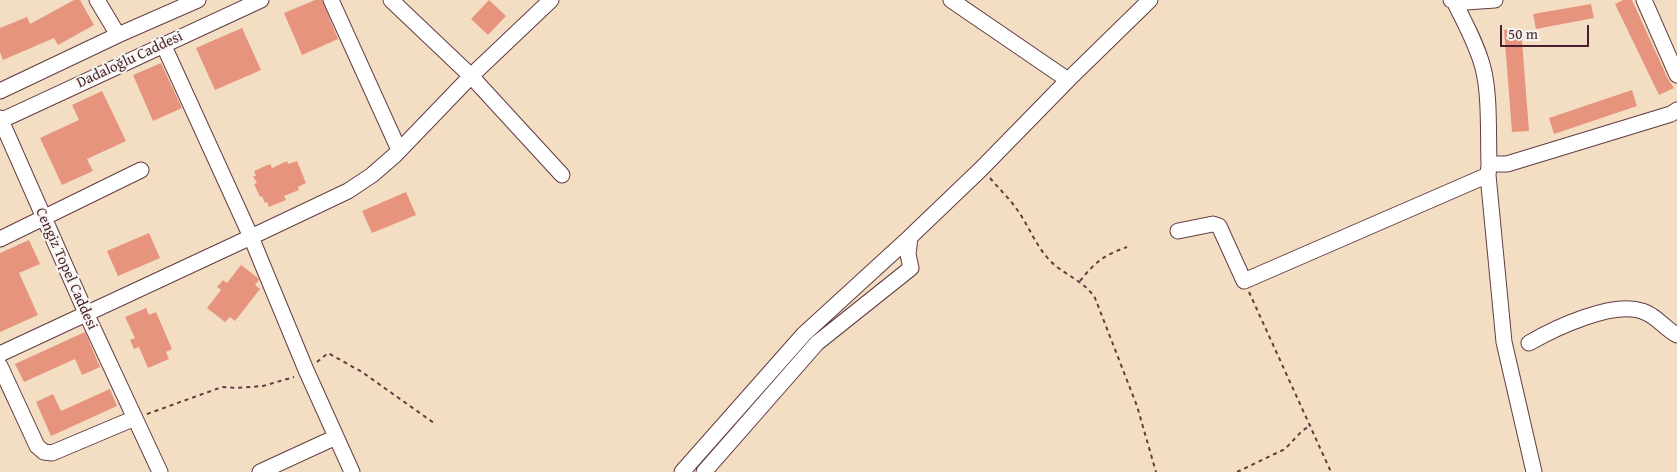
<!DOCTYPE html>
<html>
<head>
<meta charset="utf-8">
<style>
	body { margin:0 }
	#map { position:relative; width:1677px; height:472px; overflow:hidden; background:#f3dec3; font-family:"Gentium Book Plus",serif }
	canvas { display:block }
	.scale { position:absolute; left:1500px; top:25px; width:89px; height:22px; box-sizing:border-box; border:2px solid #4a1f2b; border-top:0; padding-left:6px; font-size:15px; line-height:18px; white-space:nowrap; color:#4a1f2b; -webkit-text-stroke:4px #f6f6f2; paint-order:stroke }
</style>
</head>
<body>
<div id="map">
<canvas width="1677" height="472"></canvas>
<div class="scale">50 m</div>
</div>
<script>
const ctx = document.querySelector('canvas').getContext('2d');
ctx.lineJoin = 'round';
function paint(path, color) {
  ctx.fillStyle = color;
  ctx.fill(path, 'evenodd');
}
function strokePath(path, color, width, dash) {
  ctx.strokeStyle = color;
  ctx.lineWidth = width;
  ctx.lineCap = dash ? 'butt' : 'round';
  ctx.setLineDash(dash || []);
  ctx.stroke(path);
}
function write(font, color, halo, rows, align = 'center') {
  ctx.font = font + ' "Gentium Book Plus",serif';
  ctx.lineWidth = 4;
  ctx.setLineDash([]);
  ctx.textBaseline = 'middle';
  ctx.strokeStyle = halo;
  ctx.fillStyle = color;
  for (const [text, x, y, turn = 0] of rows) {
    ctx.save();
    ctx.translate(x, y);
    ctx.rotate((+turn || 0) * Math.PI / 180);
    ctx.textAlign = isNaN(turn) ? turn : align;
    if (halo) ctx.strokeText(text, 0, 0);
    ctx.fillText(text, 0, 0);
    ctx.restore();
  }
}
paint(new Path2D(`
	M74 0H80L94 25 58 45 54 38 3 60 0 52V28L27 17 30 24Z
	M315 0H322L338 39 302 55 284 13Z
	M489 0 506 16 488 35 471 19Z
	M1623 0H1632L1668 79 1674 88 1659 95 1615 4Z
	M1591 4 1594 18 1536 29 1533 14Z
	M242 28 261 70 215 90 196 48Z
	M1521 28 1529 131 1512 132 1504 30Z
	M161 63 182 108 153 121 133 75Z
	M1632 90 1637 106 1554 134 1549 118Z
	M102 91 126 141 87 159 93 171 62 185 40 138 79 120 72 105Z
	M287 161 288 164 297 161 306 183 298 187 299 190 284 196 286 200 269 207 267 202 265 203 262 196 260 197 254 184 257 183 253 176H256L254 171 270 164 272 168Z
	M406 192 416 215 372 233 362 211Z
	M149 233 160 258 118 276 107 251Z
	M29 240 40 264 19 273 38 315 0 332V253Z
	M241 265 258 278 259 280 255 285 260 289 235 321 230 317 225 322 207 308 221 290 217 287 223 280 227 283Z
	M146 308 149 315 156 312 172 349 166 352 169 359 148 368 139 347 134 349 130 340 135 338 125 317Z
	M85 332 100 367 82 375 75 359 24 382 15 364Z
	M110 389 117 406 51 436 36 402 53 394 61 411Z`), '#e7947e');
const minor = new Path2D(`
	M97 0 118 35
	M331 0 399 150
	M391 0 471 76 562 175
	M951 0 1068 80
	M1451 0 1466 2 1495 0
	M1644 0 1677 75
	M1454 1C1464 22 1477 44 1483 68 1490 94 1488 135 1489 164H1507L1671 114 1677 110
	M0 91 118 35 198 0
	M0 118 86 313 160 472
	M0 121 261 0
	M1489 165 1488 175 1504 342 1534 472
	M1178 231 1213 224 1219 226 1244 281 1488 175
	M0 239 141 170
	M1529 343C1555 328 1612 301 1642 311 1656 315 1664 328 1677 335
	M0 354 251 237 163 44
	M0 366 37 446 44 452 52 453 135 418
	M260 472 336 437
	M352 472 306 370 251 237 348 191 372 175 395 155 471 76 551 0
	M682 472 804 334 910 237 981 169 1068 80 1150 0
	M704 472 817 343 911 268 908 254 910 237`);
strokePath(minor, '#633c42', 17);
strokePath(new Path2D(`
	M990 178C1001 191 1013 202 1022 217 1030 230 1036 244 1046 256 1060 274 1083 279 1095 298L1137 406 1156 472
	M1080 281C1095 262 1104 255 1127 247
	M1249 292 1331 472
	M317 362 328 353 362 372 434 423
	M147 414 222 387 236 388 263 386 294 377
	M1237 472 1285 449 1302 431 1311 425`), '#633c42', 2, [4, 4]);
strokePath(minor, '#fff', 15);
write('15px', '#4a1f2b', '#f6f6f2', [
	["Dadaloğlu Caddesi",130,60,-25],
	["Cengiz Topel Caddesi",66,269,66]
]);
</script>
</body>
</html>
